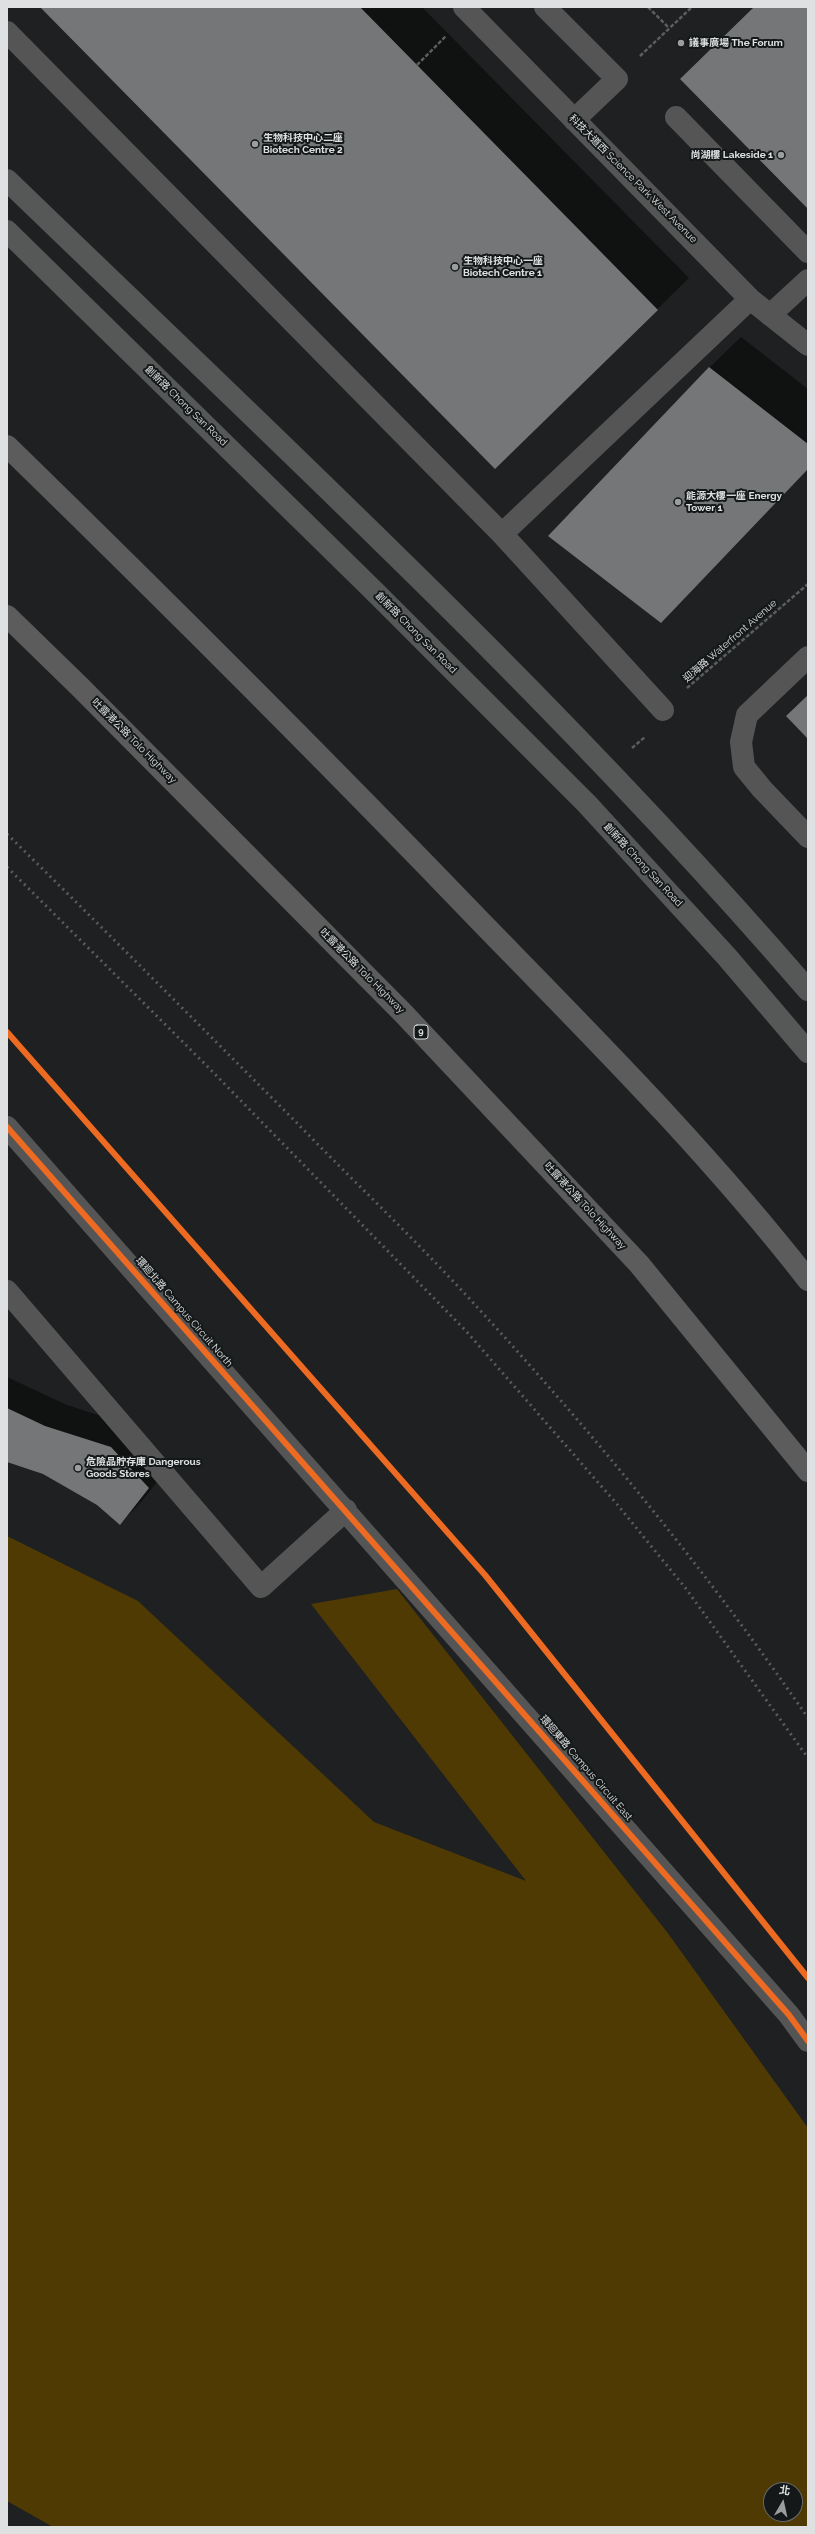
<!DOCTYPE html>
<html>
<head>
<meta charset="utf-8">
<style>
	body { margin:0 }
	#map { position:relative; width:815px; height:2534px; overflow:hidden; background:#1e2021; font-family:Raleway,"Noto Sans TC",sans-serif }
	canvas { display:block }
	.frame { position:absolute; inset:0; border:8px solid #dee0e1; pointer-events:none }
	.north { position:absolute; left:763px; top:2482px; width:40px; height:40px; box-sizing:border-box; background:#141819; border:1px solid #656869; border-radius:50%; rotate:9deg; font-size:11px; font-weight:700; line-height:16px; text-align:center; color:#dee0e1 }
	.north::after { content:''; display:block; margin:auto; width:14px; height:18px; background:#9b9d9e; clip-path:polygon(50% 0,100% 100%,50% 72%,0 100%) }
</style>
</head>
<body>
<div id="map">
<canvas width="815" height="2534"></canvas>
<div class="frame"></div>
<div class="north">北</div>
</div>
<script>
const ctx = document.querySelector('canvas').getContext('2d');
ctx.lineJoin = 'round';
function paint(path, color) {
  ctx.fillStyle = color;
  ctx.fill(path, 'evenodd');
}
function strokePath(path, color, width, dash) {
  ctx.strokeStyle = color;
  ctx.lineWidth = width;
  ctx.lineCap = dash ? 'butt' : 'round';
  ctx.setLineDash(dash || []);
  ctx.stroke(path);
}
function write(font, color, halo, rows, align = 'center') {
  ctx.font = font + ' Raleway,"Noto Sans TC",sans-serif';
  ctx.lineWidth = 4;
  ctx.setLineDash([]);
  ctx.textBaseline = 'middle';
  ctx.strokeStyle = halo;
  ctx.fillStyle = color;
  for (const [text, x, y, turn = 0] of rows) {
    ctx.save();
    ctx.translate(x, y);
    ctx.rotate((+turn || 0) * Math.PI / 180);
    ctx.textAlign = isNaN(turn) ? turn : align;
    if (halo) ctx.strokeText(text, 0, 0);
    ctx.fillText(text, 0, 0);
    ctx.restore();
  }
}
paint(new Path2D(`
	M7 1536 138 1601 374 1822 526 1881 311 1604 397 1589 667 1932 808 2128V2527H53L7 2501ZM771 2490H795V2514H771Z`), '#4f3a04');
paint(new Path2D(`
	M42 7H422L689 278 495 468Z
	M741 337 808 389V469L709 368Z
	M7 1377 67 1405 132 1426 170 1466 141 1502 120 1524 97 1504 43 1473 7 1461Z`), '#0007');
paint(new Path2D(`
	M40 7H360L658 310 495 469Z
	M754 7H808V209L680 79Z
	M709 367 808 444V469L661 623 548 536Z
	M808 695V739L786 716Z
	M7 1408 45 1426 111 1447 149 1488 120 1525 97 1505 43 1474 7 1462Z`), '#747677');
strokePath(new Path2D(`
	M648 7 669 28
	M640 56 692 7
	M417 65 446 36
	M687 688 808 584
	M632 748 645 737`), '#5c5d5d', 2.5, [4, 2]);
strokePath(new Path2D(`
	M464 7 750 299 808 345
	M545 7 617 79 574 120
	M7 32 502 534 663 710
	M676 117 808 252
	M770 315 808 280
	M502 534 750 299
	M808 657 747 715 741 742 744 767 762 789 808 837
	M7 1127 789 2015 808 2041
	M7 1291 261 1587 346 1510`), '#555', 22);
strokePath(new Path2D(`
	M7 180C280 444 560 702 808 990
	M7 231 374 591 587 804 727 957 808 1052`), '#565757', 22);
strokePath(new Path2D(`
	M7 446C168 603 327 762 483 924 595 1039 709 1153 808 1280
	M7 616 81 688 403 1013 639 1264 808 1471`), '#5c5c5c', 22);
strokePath(new Path2D(`
	M7 834C104 929 200 1026 296 1122 356 1184 419 1243 477 1307 596 1436 708 1573 808 1718
	M7 867 207 1066 466 1331 616 1503 687 1590 808 1758`), '#5a5b5b', 3, [2, 4]);
strokePath(new Path2D(`
	M7 1032 485 1575 808 1978
	M7 1127 789 2015 808 2041`), '#ed6a23', 6);
for (const [x, y, r, color] of [
	[681,43,4,"#9b9d9e"],
	[255,144,4,"#9b9d9e"],
	[781,155,4,"#9b9d9e"],
	[455,267,4,"#9b9d9e"],
	[678,502,4,"#9b9d9e"],
	[78,1468,4,"#9b9d9e"]
]) {
  const dot = new Path2D();
  dot.arc(x, y, r, 0, 2 * Math.PI);
  ctx.fillStyle = color;
  ctx.fill(dot);
  strokePath(dot, '#141819', 1.5);
}
for (const [x, y, w] of [
	[421,1032,14]
]) {
  const box = new Path2D();
  box.roundRect(x - w / 2, y - 7, w, 14, 3);
  ctx.fillStyle = '#141819';
  ctx.fill(box);
  strokePath(box, '#dee0e1', 1);
}
write('bold 9px', '#dee0e1', null, [
	["9",421,1032]
]);
write('bold 10px', '#dee0e1', '#141819', [
	["議事廣場 The Forum",689,43],
	["生物科技中心二座",263,138],
	["Biotech Centre 2",263,150],
	["尚湖樓 Lakeside 1",773,155,"right"],
	["生物科技中心一座",463,261],
	["Biotech Centre 1",463,273],
	["能源大樓一座 Energy",686,496],
	["Tower 1",686,508],
	["危險品貯存庫 Dangerous",86,1462],
	["Goods Stores",86,1474]
], 'left');
write('10px', '#dee0e1', '#141819', [
	["科技大道西 Science Park West Avenue",633,179,45],
	["創新路 Chong San Road",186,406,44],
	["創新路 Chong San Road",416,633,45],
	["迎海路 Waterfront Avenue",730,641,-41],
	["吐露港公路 Tolo Highway",134,741,45],
	["創新路 Chong San Road",643,865,47],
	["吐露港公路 Tolo Highway",362,971,45],
	["吐露港公路 Tolo Highway",585,1206,47],
	["環迴北路 Campus Circuit North",184,1312,49],
	["環迴東路 Campus Circuit East",586,1768,49]
]);
</script>
</body>
</html>
